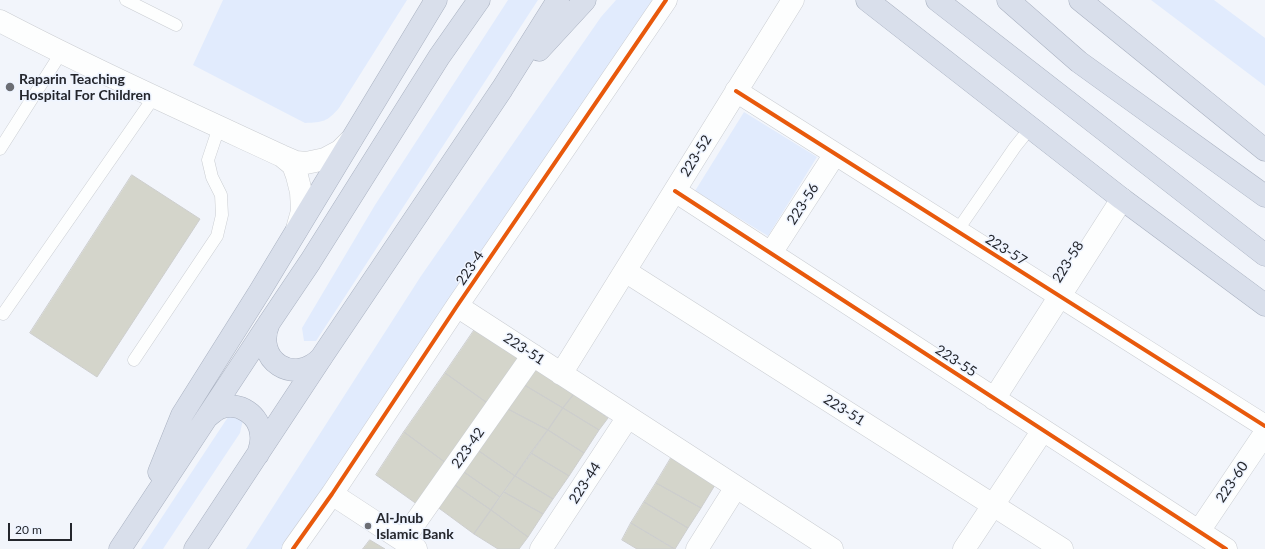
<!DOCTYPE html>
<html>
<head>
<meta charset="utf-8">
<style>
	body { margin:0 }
	#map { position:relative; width:1265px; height:549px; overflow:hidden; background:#f2f5fb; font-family:Lato,sans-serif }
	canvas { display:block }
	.scale { position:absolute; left:8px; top:523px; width:64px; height:18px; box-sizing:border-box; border:2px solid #24262c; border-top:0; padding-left:5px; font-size:12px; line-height:14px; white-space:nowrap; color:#24262c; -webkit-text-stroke:3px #eef4ff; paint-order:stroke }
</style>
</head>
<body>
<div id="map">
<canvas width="1265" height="549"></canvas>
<div class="scale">20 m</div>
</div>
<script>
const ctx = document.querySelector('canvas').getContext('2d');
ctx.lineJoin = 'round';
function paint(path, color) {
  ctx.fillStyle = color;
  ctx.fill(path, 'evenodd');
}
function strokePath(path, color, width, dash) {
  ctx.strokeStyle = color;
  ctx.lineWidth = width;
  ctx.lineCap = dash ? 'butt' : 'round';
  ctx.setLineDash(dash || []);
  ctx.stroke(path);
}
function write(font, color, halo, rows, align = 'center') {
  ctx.font = font + ' Lato,sans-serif';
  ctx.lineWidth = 3;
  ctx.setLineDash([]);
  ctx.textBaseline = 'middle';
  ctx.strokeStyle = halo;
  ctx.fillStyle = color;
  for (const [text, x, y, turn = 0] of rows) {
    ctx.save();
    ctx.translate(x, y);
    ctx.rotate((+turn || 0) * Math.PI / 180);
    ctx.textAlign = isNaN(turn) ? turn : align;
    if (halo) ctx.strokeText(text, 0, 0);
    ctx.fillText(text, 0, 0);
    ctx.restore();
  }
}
paint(new Path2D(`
	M223 0H407L339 108C327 122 323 122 305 123L193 65Z
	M508 0H538L316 341H304L302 328 375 205Z
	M616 0H659L345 464 323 488 282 549H246L421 276 601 17Z
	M1151 0H1214L1265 38V86Z
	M744 112 817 157 768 236 695 191Z
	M237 415 243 420 240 433 163 549H141L228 417Z`), '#e1ebfd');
const building = new Path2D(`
	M132 175 200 219 97 377 30 333Z
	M475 329 525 361 493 407 445 373Z
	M534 366 574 394 563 408 521 383Z
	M445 373 493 407 450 466 404 432Z
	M521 383 563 408 548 430 504 407Z
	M574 394 608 418 599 430 563 408Z
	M504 407 548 430 515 476 476 449Z
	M563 408 599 430 584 453 548 430Z
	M548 430 584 453 569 476 531 453Z
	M404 432 450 466 421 507 376 475Z
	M476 449 515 476 500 497 461 470Z
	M531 453 569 476 553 499 515 476Z
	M671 458 715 485 701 508 656 483Z
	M461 470 500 497 491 510 452 483Z
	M515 476 553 499 543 514 504 492Z
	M452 483 491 510 474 534 436 506Z
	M656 483 701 508 688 528 644 502Z
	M504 492 543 514 528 537 491 510Z
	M644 502 688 528 675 549 631 523Z
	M491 510 528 537 519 549H498L474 534Z
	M631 523 674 549H637L622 540Z
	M370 540 385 549H363Z`);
paint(building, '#d4d5cb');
strokePath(building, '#cdcece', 1);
const lane = new Path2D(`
	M126 0 176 25
	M0 149 61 53
	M957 231 1015 147 1031 127
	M3 314 154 97
	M134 360 217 236 222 215 221 195 212 177 208 160 219 127`);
const street = new Path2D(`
	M0 21C92 69 187 112 282 156L296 162 306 163 325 159 340 151 351 140
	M736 91 1265 426
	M282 156 293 165 297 176 301 192 302 211 297 229
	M675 191 1226 549
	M771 253 835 154
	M625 271 1062 549
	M457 306 832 549
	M561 374 793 0
	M994 399 1122 199
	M332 494 416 549
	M1199 531 1265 433
	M403 540 533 355
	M293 549 332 494 457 306 666 0
	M541 549 628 417
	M697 549 736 487
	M964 549 1043 430`);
const highway = new Path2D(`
	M867 0 1122 199 1265 305
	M937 0 1265 255
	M1008 0 1079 62 1265 196
	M1080 0 1265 150
	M539 50 585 0
	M269 323C253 360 294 387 322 357
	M207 417C211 414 215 410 220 408 239 401 260 415 261 435 262 442 260 448 258 454
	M159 472 182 415 260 291 436 0
	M120 549 271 320 310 262 439 57 479 0
	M195 549 323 355 502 89 558 0`);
strokePath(lane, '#cacdd2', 13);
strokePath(street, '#cacdd2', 23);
strokePath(highway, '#a9b1c0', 23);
strokePath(lane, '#fdfefe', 12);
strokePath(street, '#fdfefe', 22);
strokePath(highway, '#d9dfeb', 22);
strokePath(new Path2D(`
	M736 91 1265 426
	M675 191 1226 549
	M293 549 332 494 457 306 666 0`), '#e8590c', 4);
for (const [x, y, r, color] of [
	[10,87,5,"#6c6e74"],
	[368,526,4,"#6c6e74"]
]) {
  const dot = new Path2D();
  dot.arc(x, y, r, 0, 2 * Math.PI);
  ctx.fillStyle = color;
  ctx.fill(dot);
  strokePath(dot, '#eef4ff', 1.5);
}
write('bold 14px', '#24262c', '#eef4ff', [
	["Raparin Teaching",19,79],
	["Hospital For Children",19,95],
	["Al-Jnub",376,518],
	["Islamic Bank",376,534]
], 'left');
write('14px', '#24262c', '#eef4ff', [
	["223-52",696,156,-58],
	["223-56",803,204,-57],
	["223-57",1006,250,32],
	["223-58",1068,262,-58],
	["223-4",470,268,-56],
	["223-51",524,349,33],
	["223-55",956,361,33],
	["223-51",844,410,32],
	["223-42",468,448,-55],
	["223-60",1232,482,-56],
	["223-44",585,483,-57]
]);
</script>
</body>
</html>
